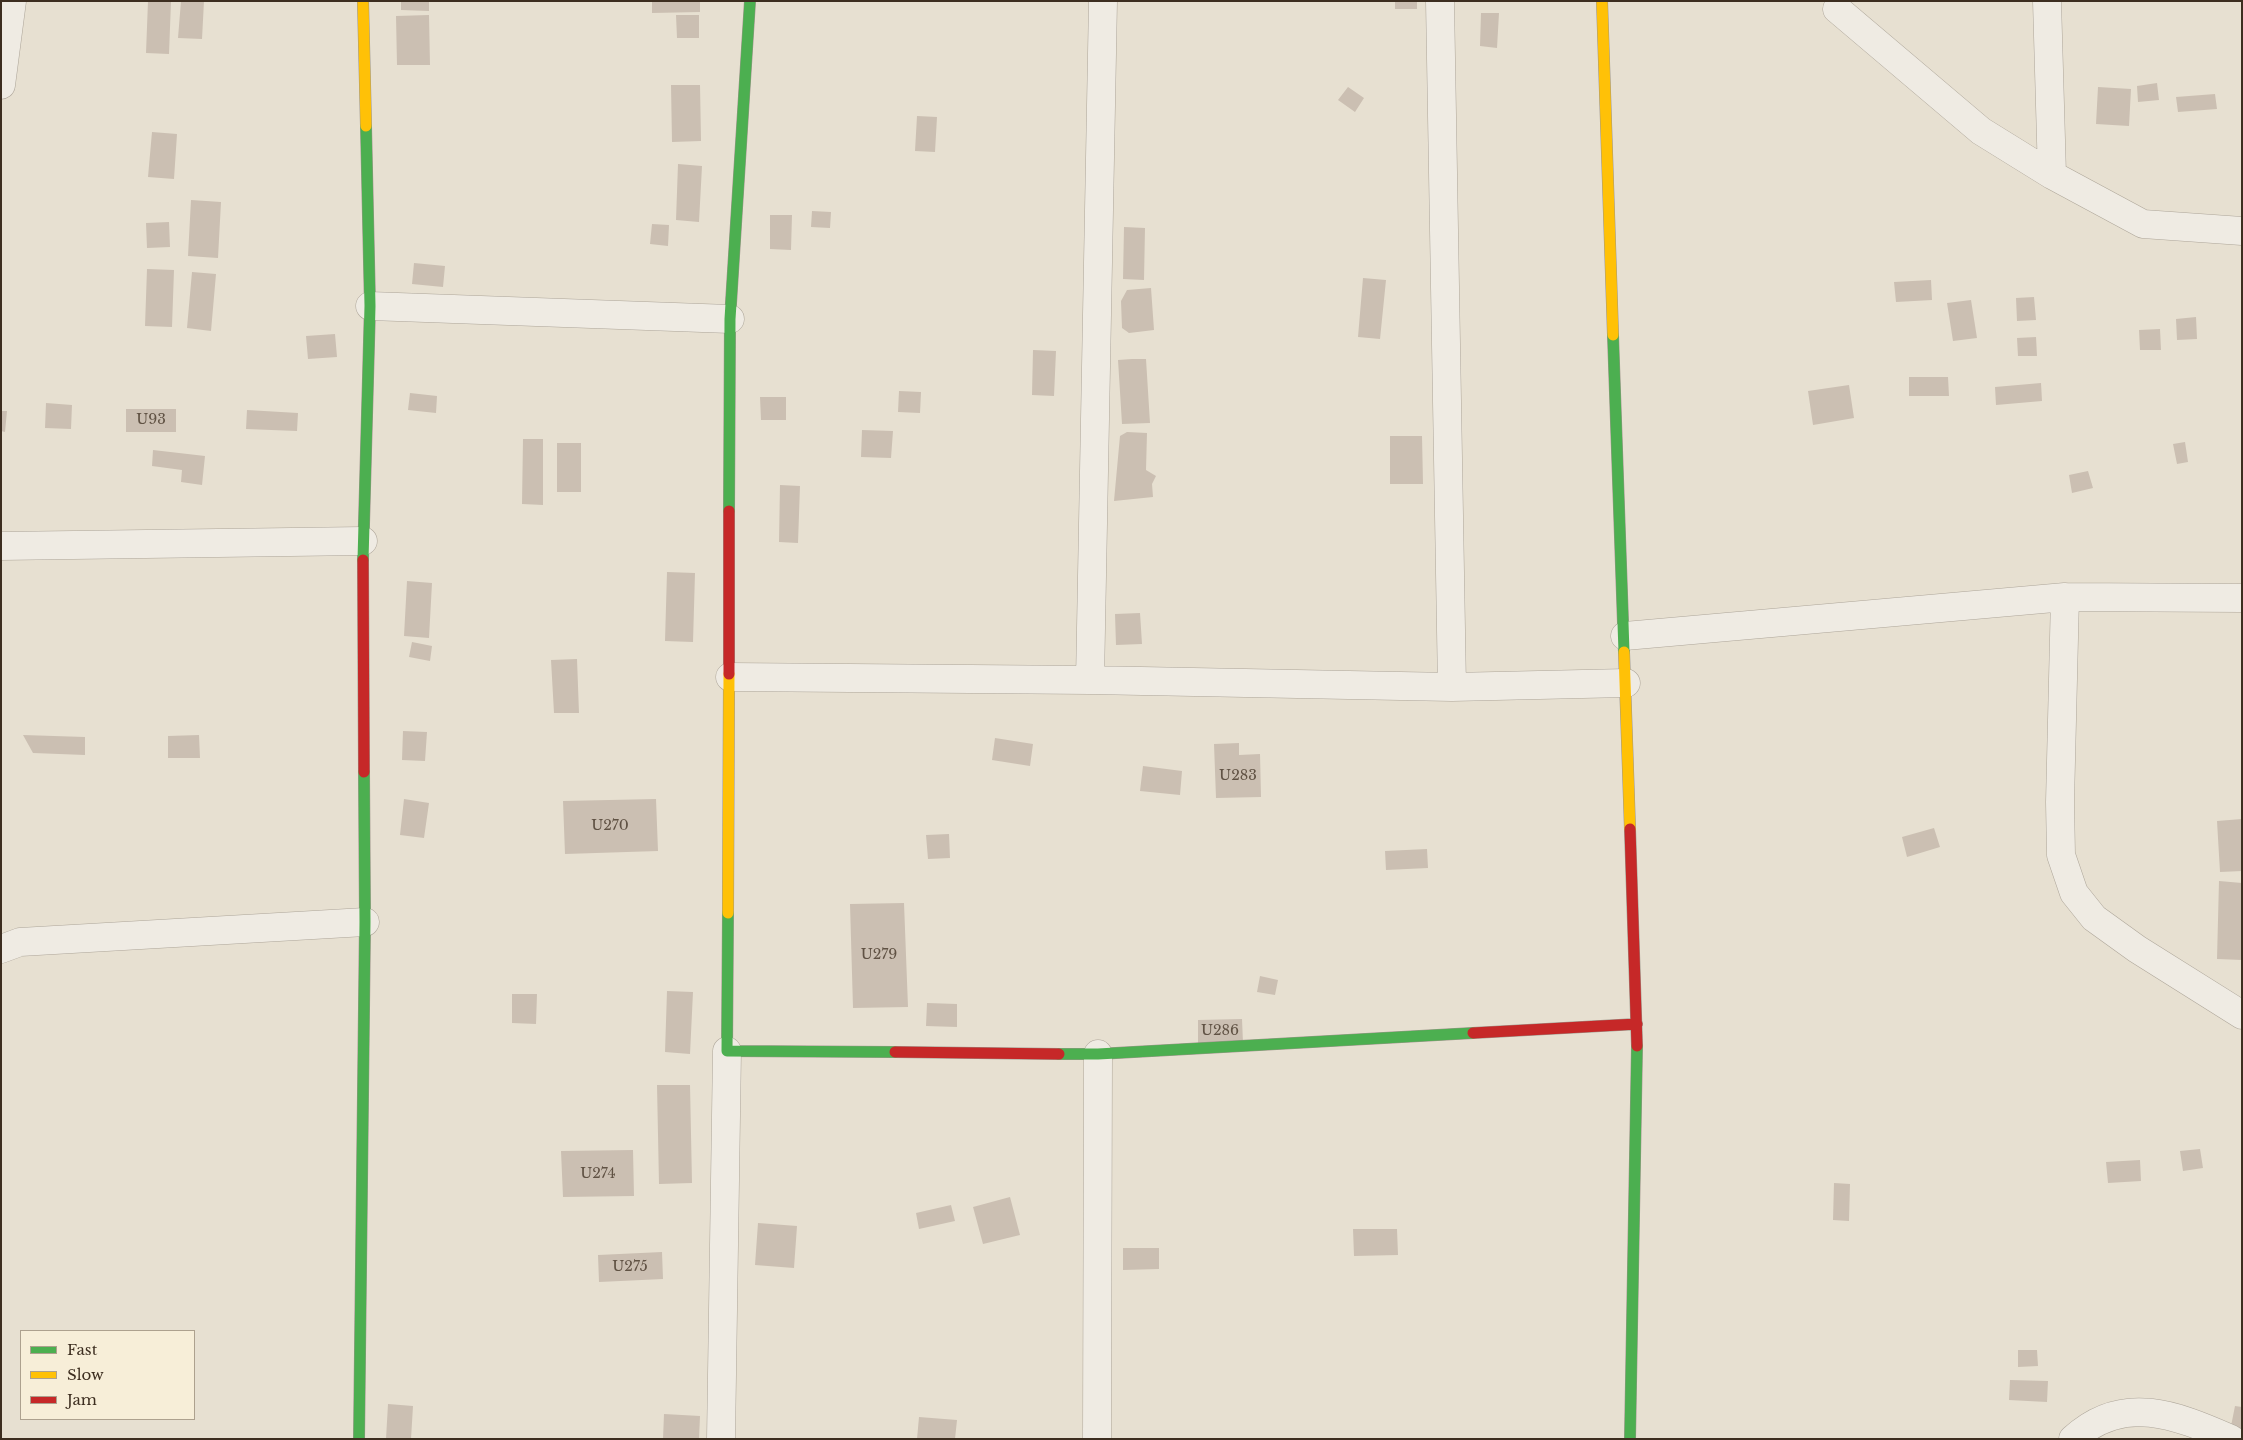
<!DOCTYPE html>
<html>
<head>
<meta charset="utf-8">
<style>
	body { margin:0 }
	#map { position:relative; width:2243px; height:1440px; overflow:hidden; background:#e7e0d1; font-family:"Libre Baskerville",serif }
	canvas { display:block }
	.frame { position:absolute; inset:0; border:2px solid #3d2e20; pointer-events:none }
	.legend { position:absolute; left:20px; top:1330px; width:175px; height:90px; box-sizing:border-box; background:#f7eed8; border:1px solid #ada18e; margin:0; padding:6px 9px; list-style:none; font-size:15px; color:#3d2e20 }
	.legend li { display:flex; align-items:center; gap:10px; height:25px }
	.legend b { width:25px; border:1px solid #ada18e }
</style>
</head>
<body>
<div id="map">
<canvas width="2243" height="1440"></canvas>
<div class="frame"></div>
<ul class="legend">
<li><b style="height:6px;background:#4caf50"></b>Fast</li>
<li><b style="height:6px;background:#ffc107"></b>Slow</li>
<li><b style="height:6px;background:#c62828"></b>Jam</li>
</ul>
</div>
<script>
const ctx = document.querySelector('canvas').getContext('2d');
ctx.lineJoin = 'round';
function paint(path, color) {
  ctx.fillStyle = color;
  ctx.fill(path, 'evenodd');
}
function strokePath(path, color, width, dash) {
  ctx.strokeStyle = color;
  ctx.lineWidth = width;
  ctx.lineCap = dash ? 'butt' : 'round';
  ctx.setLineDash(dash || []);
  ctx.stroke(path);
}
function write(font, color, halo, rows, align = 'center') {
  ctx.font = font + ' "Libre Baskerville",serif';
  ctx.lineWidth = 5;
  ctx.setLineDash([]);
  ctx.textBaseline = 'middle';
  ctx.strokeStyle = halo;
  ctx.fillStyle = color;
  for (const [text, x, y, turn = 0] of rows) {
    ctx.save();
    ctx.translate(x, y);
    ctx.rotate((+turn || 0) * Math.PI / 180);
    ctx.textAlign = isNaN(turn) ? turn : align;
    if (halo) ctx.strokeText(text, 0, 0);
    ctx.fillText(text, 0, 0);
    ctx.restore();
  }
}
paint(new Path2D(`
	M148 1H171L169 54 146 53Z
	M181 1H204L202 39 178 38Z
	M401 1H429V11L401 10Z
	M652 1H700V12L652 13Z
	M1395 1H1417V9H1395Z
	M1481 13H1499L1497 48 1480 46Z
	M429 15 430 65H397L396 16Z
	M676 15H699V38H677Z
	M2157 83 2159 100 2138 102 2137 86Z
	M671 85H700L701 141 672 142Z
	M1348 87 1364 98 1355 112 1338 100Z
	M2098 87 2131 89 2129 126 2096 124Z
	M2215 94 2217 109 2178 112 2176 97Z
	M917 116 937 117 935 152 915 151Z
	M152 132 177 134 174 179 148 177Z
	M678 164 702 166 699 222 676 220Z
	M191 200 221 202 218 258 188 256Z
	M812 211 831 212 830 228 811 227Z
	M770 215H792L791 250 770 249Z
	M169 222 170 247 147 248 146 223Z
	M652 224 669 225 668 246 650 244Z
	M1124 227 1145 228 1144 280 1123 279Z
	M414 263 445 266 443 287 412 284Z
	M147 269 174 270 172 327 145 326Z
	M192 272 216 274 211 331 187 328Z
	M1363 278 1386 280 1380 339 1358 337Z
	M1931 280 1932 300 1896 302 1894 282Z
	M1151 288 1154 330 1129 333 1122 328 1121 301 1127 290Z
	M2034 297 2036 320 2017 321 2016 298Z
	M1971 300 1977 338 1953 341 1947 303Z
	M2196 317 2197 339 2177 340 2176 319Z
	M2160 329 2161 350H2140L2139 330Z
	M335 334 337 357 308 359 306 336Z
	M2036 337 2037 356H2018L2017 338Z
	M1033 350 1056 351 1054 396 1032 395Z
	M1132 359H1146L1150 423 1122 424 1118 360Z
	M1909 377H1948L1949 396H1909Z
	M2041 383 2042 401 1996 405 1995 387Z
	M1849 385 1854 418 1813 425 1808 391Z
	M899 391 921 392 920 413 898 412Z
	M410 393 437 396 436 413 408 410Z
	M760 397H786V420H761Z
	M46 403 72 405 71 429 45 428Z
	M126 409H176V432H126Z
	M247 410 298 413 297 431 246 429Z
	M1 411H7L5 432 1 431Z
	M862 430 893 431 891 458 861 457Z
	M1127 432 1147 433 1146 470 1156 476 1152 484 1153 497 1114 501 1120 436Z
	M1390 436H1422L1423 484H1390Z
	M523 439H543V505L522 504Z
	M2185 442 2188 462 2177 464 2173 444Z
	M557 443H581V492H557Z
	M153 450 205 456 202 485 181 482 182 470 152 466Z
	M2088 471 2093 488 2072 493 2069 475Z
	M780 485 800 486 798 543 779 542Z
	M667 572 695 573 693 642 665 641Z
	M407 581 432 583 429 638 404 636Z
	M1140 613 1142 644 1116 645 1115 614Z
	M412 642 432 646 430 661 409 657Z
	M577 659 579 713H554L551 660Z
	M403 731 427 732 425 761 402 760Z
	M23 735 85 737V755L33 753Z
	M199 735 200 758H168V736Z
	M995 738 1033 744 1030 766 992 760Z
	M1239 743V755L1260 754 1261 797 1216 798 1214 744Z
	M1143 766 1182 771 1180 795 1140 791Z
	M404 799 429 803 424 838 400 835Z
	M656 799 658 851 565 854 563 801Z
	M2242 819V871L2220 872 2217 821Z
	M1934 828 1940 847 1907 857 1902 837Z
	M949 834 950 858 928 859 926 835Z
	M1427 849 1428 868 1386 870 1385 851Z
	M2219 881 2242 883V960L2217 959Z
	M904 903 908 1007 853 1008 850 904Z
	M1260 976 1278 980 1275 995 1257 992Z
	M667 991 693 992 690 1054 665 1052Z
	M512 994H537L536 1024 512 1023Z
	M927 1003 957 1004V1027L926 1026Z
	M1242 1019 1243 1043 1198 1044V1020Z
	M657 1085H690L692 1183 659 1184Z
	M2200 1149 2203 1168 2183 1171 2180 1151Z
	M633 1150 634 1196 563 1197 561 1151Z
	M2140 1160 2141 1181 2108 1183 2106 1162Z
	M1834 1183 1850 1184 1849 1221 1833 1220Z
	M1010 1197 1020 1235 983 1244 973 1207Z
	M951 1205 955 1221 919 1229 916 1213Z
	M758 1223 797 1226 794 1268 755 1265Z
	M1353 1229H1397L1398 1255 1354 1256Z
	M1123 1248H1159V1269L1123 1270Z
	M662 1252 663 1279 599 1282 598 1255Z
	M2018 1350H2037L2038 1366 2018 1367Z
	M2010 1380 2048 1381 2047 1402 2009 1400Z
	M388 1404 413 1406 411 1439H386Z
	M2235 1406 2242 1407V1434L2230 1431Z
	M664 1414 700 1416 699 1439H663Z
	M919 1417 957 1420 955 1439H917Z`), '#cbbfb2');
const street = new Path2D(`
	M1440 1 1452 687
	M2047 1 2052 175
	M1837 9 1981 131 2052 175 2143 224 2242 231
	M1 85 12 1
	M370 306 730 319
	M1 546 363 541
	M2065 597 2060 802 2061 855 2074 893 2094 918 2137 949 2242 1015
	M1625 636 2065 597 2242 598
	M730 677 1090 680 1452 687 1626 683
	M1090 680 1103 1
	M1 949 20 942 365 922
	M721 1439 727 1051
	M1097 1439 1098 1054
	M2073 1439C2123 1393 2176 1415 2231 1439`);
const fast = new Path2D(`
	M1613 335 1624 652
	M729 511 730 319 750 1
	M363 560 370 306 366 126
	M728 913 727 1051 895 1052
	M1059 1054H1098L1473 1033
	M359 1439 365 922 364 772
	M1630 1439 1637 1046`);
const slow = new Path2D(`
	M363 1 366 126
	M1602 1 1613 335
	M1624 652 1630 829
	M728 913 729 674`);
const jam = new Path2D(`
	M363 560 364 772
	M729 674V511
	M1630 829 1637 1046
	M1473 1033 1637 1024
	M895 1052 1059 1054`);
strokePath(street, '#ada599', 29);
strokePath(fast, '#9c958a', 12);
strokePath(slow, '#9c958a', 12);
strokePath(jam, '#9c958a', 12);
strokePath(street, '#efebe3', 28);
strokePath(fast, '#4caf50', 11);
strokePath(slow, '#ffc107', 11);
strokePath(jam, '#c62828', 11);
write('14px', '#605244', null, [
	["U93",151,420],
	["U283",1238,776],
	["U270",610,826],
	["U279",879,955],
	["U286",1220,1031],
	["U274",598,1174],
	["U275",630,1267]
]);
</script>
</body>
</html>
